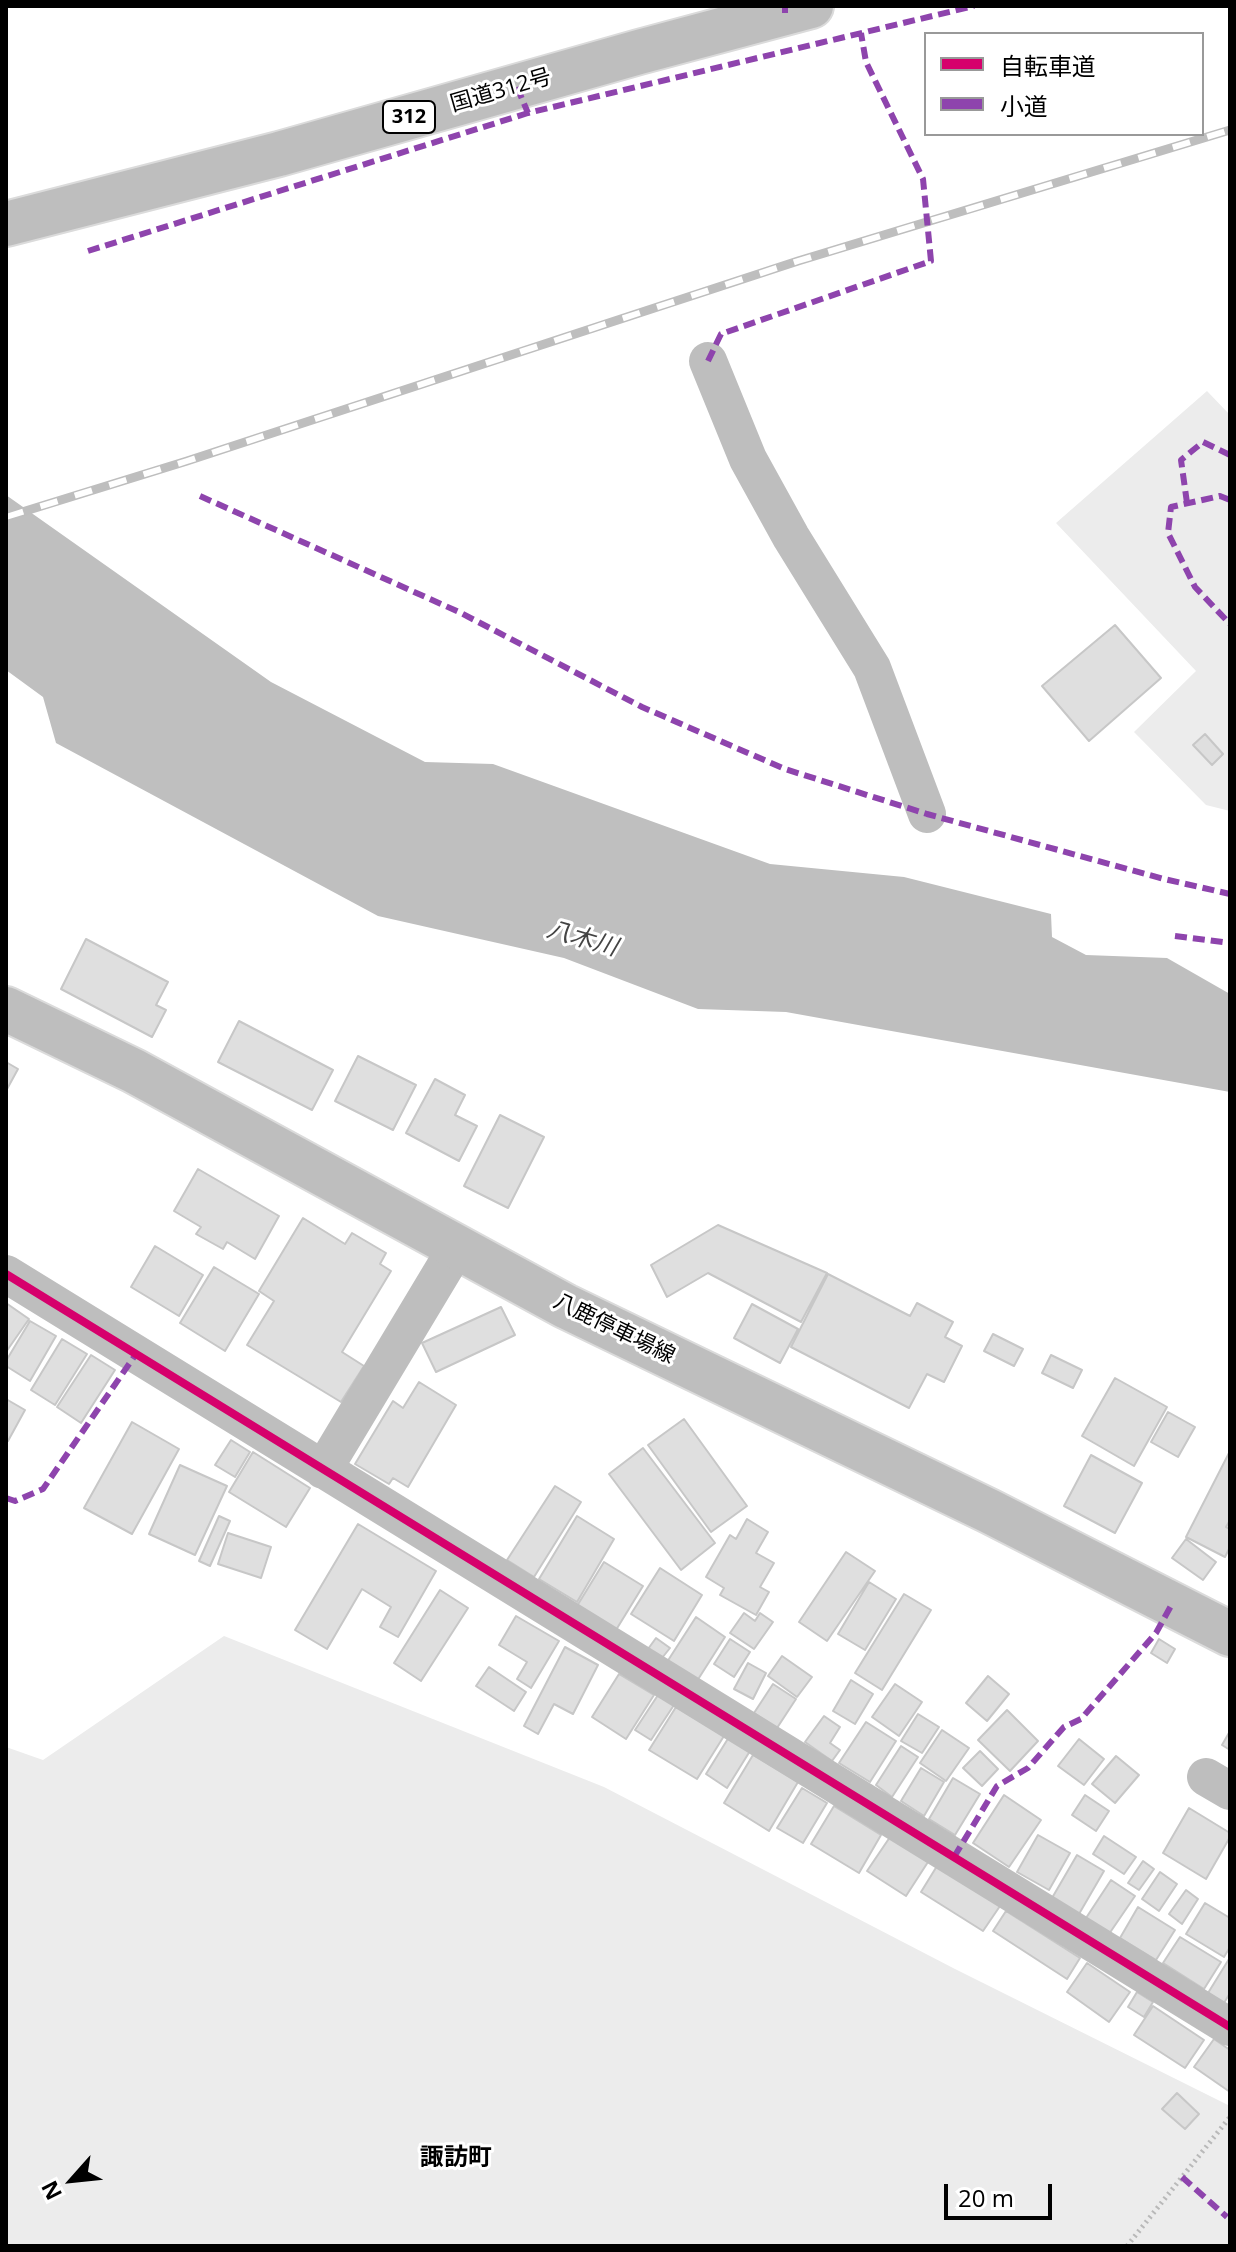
<!DOCTYPE html>
<html>
<head>
<meta charset="utf-8">
<style>
	body { margin:0 }
	#map { position:relative; width:1236px; height:2252px; overflow:hidden; background:#fff; font-family:"Open Sans","Noto Sans JP",sans-serif }
	canvas { display:block }
	.frame { position:absolute; inset:0; border:8px solid #000; pointer-events:none }
	.legend { position:absolute; left:924px; top:32px; width:280px; height:104px; box-sizing:border-box; background:#fff; border:2px solid #999; margin:0; padding:10px 14px; list-style:none; font-size:24px; color:#000 }
	.legend li { display:flex; align-items:center; gap:16px; height:40px }
	.legend b { width:40px; border:2px solid #999 }
	.north { position:absolute; left:32px; top:2140px; width:80px; height:80px; -webkit-text-stroke:6px #fff; paint-order:stroke; rotate:243deg; font-size:22px; font-weight:700; line-height:32px; text-align:center; color:#000 }
	.north::after { content:''; display:block; margin:auto; width:28px; height:36px; background:#000; clip-path:polygon(50% 0,100% 100%,50% 72%,0 100%) }
	.scale { position:absolute; left:944px; top:2184px; width:108px; height:36px; box-sizing:border-box; border:4px solid #000; border-top:0; padding-left:10px; font-size:24px; line-height:28px; white-space:nowrap; color:#000; -webkit-text-stroke:6px #fff; paint-order:stroke }
</style>
</head>
<body>
<div id="map">
<canvas width="1236" height="2252"></canvas>
<div class="frame"></div>
<ul class="legend">
<li><b style="height:10px;background:#d6006c"></b>自転車道</li>
<li><b style="height:10px;background:#8e44ad"></b>小道</li>
</ul>
<div class="north">N</div>
<div class="scale">20 m</div>
</div>
<script>
const ctx = document.querySelector('canvas').getContext('2d');
ctx.lineJoin = 'round';
function paint(path, color) {
  ctx.fillStyle = color;
  ctx.fill(path, 'evenodd');
}
function strokePath(path, color, width, dash) {
  ctx.strokeStyle = color;
  ctx.lineWidth = width;
  ctx.lineCap = dash ? 'butt' : 'round';
  ctx.setLineDash(dash || []);
  ctx.stroke(path);
}
function write(font, color, halo, rows, align = 'center') {
  ctx.font = font + ' "Open Sans","Noto Sans JP",sans-serif';
  ctx.lineWidth = 6;
  ctx.setLineDash([]);
  ctx.textBaseline = 'middle';
  ctx.strokeStyle = halo;
  ctx.fillStyle = color;
  for (const [text, x, y, turn = 0] of rows) {
    ctx.save();
    ctx.translate(x, y);
    ctx.rotate((+turn || 0) * Math.PI / 180);
    ctx.textAlign = isNaN(turn) ? turn : align;
    if (halo) ctx.strokeText(text, 0, 0);
    ctx.fillText(text, 0, 0);
    ctx.restore();
  }
}
paint(new Path2D(`
	M1207 391 1230 415V811L1206 805 1134 732 1196 671 1056 523Z
	M224 1636 604 1787 955 1969 1230 2106V2246H6V1747L43 1760Z`), '#ececec');
paint(new Path2D(`
	M6 495 271 682 425 762 493 764 770 864 904 877 1051 914 1052 937 1086 955 1167 958 1230 994V1092L786 1012 698 1009 564 958 378 916 56 743 43 697 6 670Z`), '#bfbfbf');
const building = new Path2D(`
	M1115 625 1161 678 1089 741 1042 686Z
	M1205 734 1223 754 1212 765 1193 745Z
	M86 939 168 982 156 1005 166 1010 152 1037 61 989Z
	M239 1021 333 1070 312 1110 218 1062Z
	M358 1056 416 1085 393 1130 335 1101Z
	M6 1062 18 1069 6 1091Z
	M435 1079 465 1095 455 1115 477 1126 459 1161 406 1133Z
	M500 1115 544 1137 508 1208 464 1186Z
	M198 1169 279 1216 255 1259 227 1242 223 1249 196 1234 201 1227 174 1211Z
	M303 1218 345 1244 352 1233 386 1253 380 1264 391 1271 342 1352 364 1366 341 1402 247 1345 274 1301 259 1291Z
	M718 1225 827 1273 801 1322 708 1273 667 1297 651 1265Z
	M155 1246 203 1275 179 1316 131 1287Z
	M214 1267 259 1294 225 1351 180 1323Z
	M828 1274 910 1316 917 1303 953 1322 945 1337 962 1346 944 1382 927 1374 909 1408 791 1347Z
	M6 1303 29 1319 6 1352Z
	M752 1304 798 1329 780 1363 734 1338Z
	M501 1307 515 1335 436 1372 422 1343Z
	M30 1321 56 1336 30 1381 6 1366V1361Z
	M993 1334 1023 1349 1014 1366 984 1351Z
	M62 1339 87 1354 55 1405 31 1390Z
	M91 1355 115 1370 81 1423 57 1407Z
	M1051 1355 1082 1370 1073 1388 1042 1373Z
	M1115 1378 1167 1407 1134 1466 1082 1436Z
	M419 1382 456 1405 408 1487 393 1478 389 1484 355 1464 393 1401 403 1408Z
	M6 1399 25 1410 8 1441 6 1440Z
	M1168 1412 1195 1427 1178 1457 1151 1442Z
	M684 1419 747 1506 711 1532 648 1445Z
	M132 1422 179 1449 132 1534 84 1508Z
	M231 1440 250 1452 235 1477 215 1465Z
	M643 1448 715 1543 681 1570 609 1474Z
	M1230 1451V1520L1226 1527 1230 1529V1547L1225 1557 1186 1537Z
	M253 1452 310 1488 286 1527 229 1492Z
	M1091 1455 1142 1483 1115 1533 1064 1506Z
	M180 1465 227 1486 195 1555 149 1534Z
	M555 1486 581 1502 534 1577 507 1560Z
	M219 1516 230 1521 210 1566 199 1561Z
	M577 1516 614 1539 577 1602 539 1579Z
	M747 1519 768 1532 756 1553 774 1563 760 1587 769 1592 756 1615 720 1595 724 1588 706 1577 730 1535 736 1539Z
	M358 1524 436 1571 398 1637 380 1627 391 1607 362 1589 327 1649 295 1630Z
	M228 1533 271 1547 261 1578 218 1564Z
	M1186 1539 1216 1562 1203 1580 1172 1558Z
	M846 1552 875 1571 827 1641 799 1622Z
	M604 1562 643 1586 616 1630 577 1606Z
	M660 1568 702 1595 674 1641 631 1614Z
	M869 1582 896 1599 865 1650 838 1634Z
	M440 1590 468 1608 421 1681 394 1663Z
	M904 1594 931 1610 882 1690 855 1673Z
	M744 1613 755 1621 760 1613 773 1622 754 1649 730 1633Z
	M516 1616 559 1641 531 1688 517 1679 527 1662 499 1645Z
	M696 1617 725 1637 697 1681 667 1662Z
	M656 1638 670 1648 662 1658 648 1649Z
	M730 1639 750 1652 734 1677 714 1664Z
	M1159 1639 1175 1649 1167 1663 1151 1653Z
	M565 1647 598 1665 573 1714 554 1704 538 1734 524 1726Z
	M782 1656 812 1677 797 1697 768 1676Z
	M748 1663 766 1673 753 1699 734 1689Z
	M489 1667 526 1692 514 1711 476 1686Z
	M619 1674 654 1695 626 1739 592 1717Z
	M988 1676 1009 1694 987 1721 966 1703Z
	M851 1680 873 1694 855 1724 833 1711Z
	M773 1684 796 1699 777 1728 754 1713Z
	M895 1684 922 1702 899 1736 872 1717Z
	M658 1695 674 1705 651 1740 635 1730Z
	M676 1707 724 1736 697 1779 649 1750Z
	M1007 1710 1038 1741 1010 1771 978 1740Z
	M918 1714 939 1727 922 1753 901 1741Z
	M824 1716 840 1727 830 1743 840 1750 832 1761 805 1742Z
	M866 1722 896 1741 870 1782 839 1763Z
	M942 1730 969 1748 946 1781 920 1763Z
	M1230 1731V1750L1222 1745Z
	M729 1737 750 1751 727 1788 706 1774Z
	M1079 1739 1104 1759 1084 1785 1058 1766Z
	M901 1746 918 1757 892 1797 876 1785Z
	M980 1751 998 1769 982 1786 963 1768Z
	M753 1755 798 1782 769 1831 724 1803Z
	M1116 1756 1139 1775 1115 1803 1092 1784Z
	M921 1768 944 1782 924 1816 901 1801Z
	M953 1778 980 1794 955 1835 929 1819Z
	M802 1788 827 1803 803 1843 777 1828Z
	M1004 1795 1041 1820 1009 1867 973 1843Z
	M1085 1795 1109 1811 1096 1831 1072 1815Z
	M834 1806 881 1835 859 1873 811 1844Z
	M1189 1808 1230 1833V1837L1206 1879 1163 1853Z
	M1038 1835 1070 1853 1049 1890 1017 1872Z
	M1104 1836 1136 1857 1124 1874 1093 1854Z
	M890 1837 928 1862 906 1896 867 1871Z
	M1077 1855 1104 1871 1079 1914 1052 1898Z
	M1143 1861 1154 1869 1139 1890 1128 1883Z
	M937 1866 1000 1906 983 1931 921 1892Z
	M1160 1872 1177 1884 1159 1911 1142 1899Z
	M1111 1880 1135 1896 1109 1934 1086 1918Z
	M1186 1890 1198 1899 1182 1924 1169 1914Z
	M1205 1903 1230 1918V1947L1224 1957 1186 1934Z
	M1138 1907 1175 1930 1156 1960 1120 1938Z
	M1006 1911 1080 1958 1067 1979 993 1931Z
	M1180 1937 1221 1962 1204 1989 1163 1963Z
	M1229 1959 1230 1993 1224 2003 1208 1993Z
	M1087 1963 1130 1992 1109 2022 1067 1992Z
	M1137 1992 1153 2002 1144 2017 1128 2007Z
	M1153 2006 1204 2040 1185 2068 1134 2035Z
	M1214 2039 1230 2050V2092L1194 2067Z
	M1177 2093 1199 2114 1185 2129 1162 2109Z`);
paint(building, '#dfdfdf');
strokePath(building, '#c7c7c7', 2);
const major = new Path2D(`
	M6 1009 134 1071 565 1306 989 1511 1230 1634`);
const highway = new Path2D(`
	M6 224 279 154 639 52 811 6`);
strokePath(major, '#dbdbdb', 48);
strokePath(highway, '#dbdbdb', 48);
strokePath(new Path2D(`
	M1127 2246 1230 2117`), '#b9b9b9', 5, [2, 4]);
strokePath(new Path2D(`
	M708 361 748 459 791 537 872 668 927 814
	M6 1274 1230 2027
	M323 1470 457 1247
	M1206 1777 1230 1791`), '#bebebe', 38);
strokePath(major, '#bebebe', 44);
strokePath(highway, '#bebebe', 44);
const rail = new Path2D(`
	M6 517 187 461 798 261 1230 130`);
strokePath(rail, '#bebebe', 9);
strokePath(rail, '#fff', 6, [18]);
strokePath(new Path2D(`
	M785 6V13
	M517 87 528 113 974 6
	M88 251 528 113
	M708 361 721 334 931 261 923 179 866 62 861 33
	M200 496 459 612 642 707 785 769 927 814 1164 879 1230 894
	M1230 500 1220 496 1171 507 1168 533 1195 587 1230 624
	M1187 503 1181 460 1203 442 1230 455
	M1175 936 1230 943
	M6 1498 15 1501 43 1489 136 1354
	M954 1857 997 1786 1028 1768 1064 1727 1081 1719 1156 1633 1172 1604
	M1182 2177 1227 2217`), '#8e44ad', 6, [12, 6]);
strokePath(new Path2D(`
	M6 1274 1230 2027`), '#d6006c', 8);
for (const [x, y, w] of [
	[409,117,52]
]) {
  const box = new Path2D();
  box.roundRect(x - w / 2, y - 16, w, 32, 6);
  ctx.fillStyle = '#fff';
  ctx.fill(box);
  strokePath(box, '#000', 2);
}
write('bold 20px', '#000', null, [
	["312",409,117]
]);
write('22px', '#000', '#fff', [
	["国道312号",501,91,-16],
	["八鹿停車場線",614,1329,26]
]);
write('italic 24px', '#444', '#fff', [
	["八木川",582,939,16]
]);
write('bold 24px', '#000', '#fff', [
	["諏訪町",456,2158]
]);
</script>
</body>
</html>
